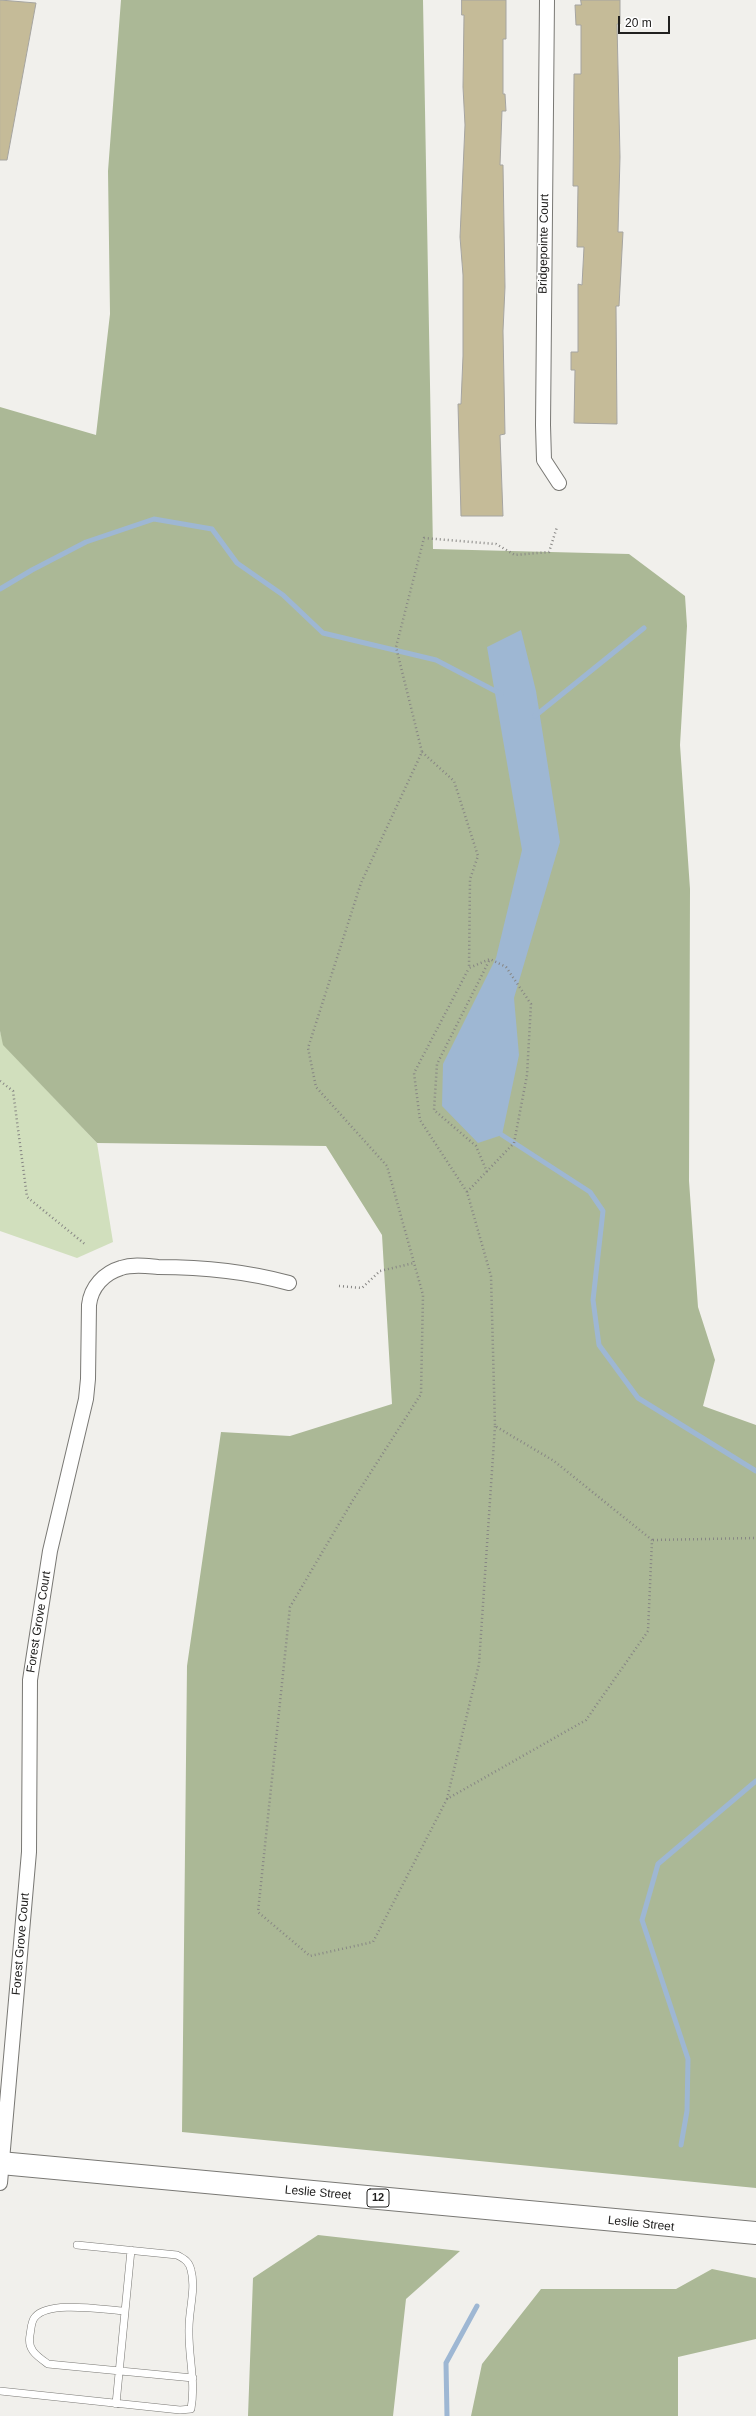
<!DOCTYPE html>
<html>
<head>
<meta charset="utf-8">
<style>
	body { margin:0 }
	#map { position:relative; width:756px; height:2416px; overflow:hidden; background:#f1f0ec; font-family:Helvetica,sans-serif }
	canvas { display:block }
	.scale { position:absolute; left:618px; top:16px; width:52px; height:18px; box-sizing:border-box; border:2px solid #21201f; border-top:0; padding-left:5px; font-size:12px; line-height:14px; white-space:nowrap; color:#21201f; -webkit-text-stroke:3px #fff; paint-order:stroke }
</style>
</head>
<body>
<div id="map">
<canvas width="756" height="2416"></canvas>
<div class="scale">20 m</div>
</div>
<script>
const ctx = document.querySelector('canvas').getContext('2d');
ctx.lineJoin = 'round';
function paint(path, color) {
  ctx.fillStyle = color;
  ctx.fill(path, 'evenodd');
}
function strokePath(path, color, width, dash) {
  ctx.strokeStyle = color;
  ctx.lineWidth = width;
  ctx.lineCap = dash ? 'butt' : 'round';
  ctx.setLineDash(dash || []);
  ctx.stroke(path);
}
function write(font, color, halo, rows, align = 'center') {
  ctx.font = font + ' Helvetica,sans-serif';
  ctx.lineWidth = 3;
  ctx.setLineDash([]);
  ctx.textBaseline = 'middle';
  ctx.strokeStyle = halo;
  ctx.fillStyle = color;
  for (const [text, x, y, turn = 0] of rows) {
    ctx.save();
    ctx.translate(x, y);
    ctx.rotate((+turn || 0) * Math.PI / 180);
    ctx.textAlign = isNaN(turn) ? turn : align;
    if (halo) ctx.strokeText(text, 0, 0);
    ctx.fillText(text, 0, 0);
    ctx.restore();
  }
}
paint(new Path2D(`
	M0 1031 4 1045 97 1143 113 1242 77 1258 0 1231Z`), '#d1dfbd');
paint(new Path2D(`
	M121 0H423L433 549 629 554 685 596 687 626 680 745 690 889 689 1181 698 1307 715 1360 703 1406 756 1425V2188L182 2132 187 1666 221 1432 290 1436 392 1404 382 1235 326 1146 97 1143 3 1045 0 1031V407L96 435 110 314 108 171Z
	M318 2235 460 2251 406 2299 393 2416H248L253 2278Z
	M712 2269 756 2278V2339L678 2357V2416H471L482 2364 541 2289H676Z`), '#abb896');
paint(new Path2D(`
	M521 630 536 691 560 842 514 998 519 1055 502 1135 478 1143 442 1106 443 1064 496 958 522 850 487 647Z`), '#9eb7d3');
strokePath(new Path2D(`
	M0 589 32 570 86 542 154 519 212 529 237 563 283 595 323 633 436 660 501 694
	M535 716 644 628
	M502 1135 590 1192 603 1211 593 1300 599 1345 638 1398 756 1471
	M681 2145 687 2111 688 2059 642 1920 658 1864 756 1781
	M447 2416 446 2363 477 2306`), '#9eb7d3', 5);
const building = new Path2D(`
	M0 0 36 3 7 160H0Z
	M462 0H506V39H503V94H505L506 111H502L500 165H503L505 287 503 331 505 434 500 435 503 516H461L458 404H461L463 356V275L460 237 465 125 463 87 464 15H462Z
	M581 0H620V24H617L620 157 618 232H623L619 306H616L617 424 574 423 575 370H571V352H578V284L582 285 584 247H577L578 186H573L574 74H581V25H576L575 5H581Z`);
paint(building, '#c5bb98');
strokePath(building, '#a5a4a0', 1);
const lane = new Path2D(`
	M125 2311C104 2310 49 2300 35 2317 31 2321 31 2330 30 2335 27 2350 37 2356 48 2364L193 2378
	M0 2391 180 2410 191 2409C196 2381 188 2356 189 2328 189 2309 196 2288 191 2270 189 2261 184 2259 177 2255L77 2245
	M116 2404 131 2250`);
const street = new Path2D(`
	M547 0 543 425 544 460 559 483
	M0 2183 29 1852 30 1680 50 1551 86 1399 88 1379 89 1305C91 1287 104 1273 121 1268 133 1264 146 1266 158 1267 203 1267 245 1271 289 1283`);
const primary = new Path2D(`
	M0 2163 756 2233`);
strokePath(lane, '#797874', 8);
strokePath(street, '#797874', 16);
strokePath(primary, '#797874', 24);
strokePath(new Path2D(`
	M422 752 454 781 478 856 470 879 469 968 490 959 506 967 531 1004 527 1075 514 1143 467 1192 491 1276 495 1426 554 1461 652 1540 648 1631 586 1720 447 1799 373 1942 310 1956 258 1912 290 1607 353 1500 421 1394 423 1295 387 1166 316 1087 308 1048 361 883 422 752 396 647 424 538 496 544 515 555 549 552 557 527
	M0 1081 13 1091 27 1197 86 1245
	M487 1172 476 1146 434 1110 437 1064 490 959
	M467 1192 420 1120 414 1073 469 968
	M339 1286 362 1288 380 1271 414 1263
	M653 1540 756 1538
	M447 1799 479 1664 495 1426`), '#878684', 2.5, [1, 3]);
strokePath(lane, '#fff', 7);
strokePath(street, '#fff', 14);
strokePath(primary, '#fff', 22);
for (const [x, y, w] of [
	[378,2198,22]
]) {
  const box = new Path2D();
  box.roundRect(x - w / 2, y - 9, w, 18, 3);
  ctx.fillStyle = '#fff';
  ctx.fill(box);
  strokePath(box, '#21201f', 1);
}
write('bold 11px', '#21201f', null, [
	["12",378,2198]
]);
write('12px', '#21201f', '#fff', [
	["Bridgepointe Court",544,244,-89],
	["Forest Grove Court",39,1622,-81],
	["Forest Grove Court",21,1944,-85],
	["Leslie Street",318,2193,5],
	["Leslie Street",641,2224,6]
]);
</script>
</body>
</html>
